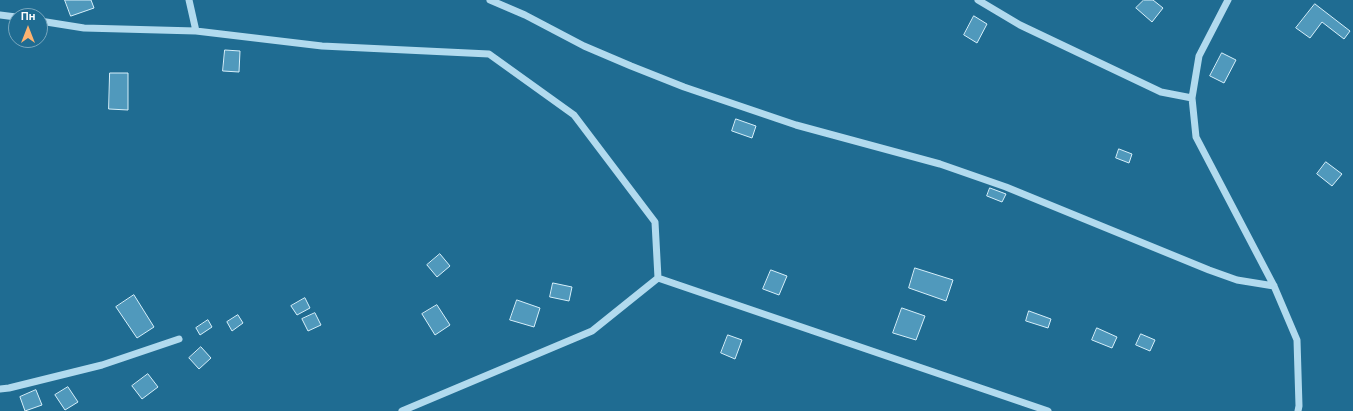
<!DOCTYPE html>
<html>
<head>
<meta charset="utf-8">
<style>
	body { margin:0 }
	#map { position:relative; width:1353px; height:411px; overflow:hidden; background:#1f6c92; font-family:Raleway,sans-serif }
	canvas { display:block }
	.north { position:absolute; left:8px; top:8px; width:40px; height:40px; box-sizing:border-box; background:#1f6c92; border:1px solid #79a7be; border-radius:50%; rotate:0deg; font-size:11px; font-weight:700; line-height:16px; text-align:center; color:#fff }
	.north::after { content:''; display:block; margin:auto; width:14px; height:18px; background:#fbb371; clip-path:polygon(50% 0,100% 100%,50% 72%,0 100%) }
</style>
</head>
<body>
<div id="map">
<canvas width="1353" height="411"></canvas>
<div class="north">Пн</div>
</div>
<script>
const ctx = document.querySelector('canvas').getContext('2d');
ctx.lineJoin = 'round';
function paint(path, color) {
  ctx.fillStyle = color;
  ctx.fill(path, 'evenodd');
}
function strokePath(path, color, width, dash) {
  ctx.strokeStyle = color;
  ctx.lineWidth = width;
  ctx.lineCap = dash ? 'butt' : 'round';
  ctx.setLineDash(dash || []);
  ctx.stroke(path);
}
const building = new Path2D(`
	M65 0H91L94 8 71 16Z
	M1144 0H1153L1163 8 1152 22 1136 8Z
	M1315 4 1350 31 1344 39 1322 22 1310 38 1296 28Z
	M974 16 987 24 977 43 964 35Z
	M225 50 240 51 239 72 223 71Z
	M1222 53 1236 60 1224 83 1210 76Z
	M110 73H128V110L109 109Z
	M736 119 756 126 752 138 732 131Z
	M1119 149 1132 154 1129 163 1116 158Z
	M1326 162 1342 174 1332 186 1317 174Z
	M990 188 1006 194 1002 202 987 196Z
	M440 254 450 266 437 277 427 265Z
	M915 268 953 280 946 301 909 288Z
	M771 270 787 276 779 295 763 289Z
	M553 283 572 287 569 301 550 297Z
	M134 295 154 327 137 338 116 307Z
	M305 298 310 308 297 315 291 306Z
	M517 300 540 308 534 327 510 320Z
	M437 305 450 325 435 335 422 314Z
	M902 308 925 316 916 340 893 333Z
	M1029 311 1051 319 1048 328 1026 321Z
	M315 313 321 325 308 331 302 319Z
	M238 315 243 323 232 331 227 322Z
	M208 320 212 327 200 335 196 328Z
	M1097 328 1117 337 1112 348 1092 340Z
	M1141 334 1155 340 1150 351 1136 345Z
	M728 335 742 340 735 359 721 353Z
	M201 347 211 358 199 369 189 358Z
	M148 374 158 387 142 399 132 386Z
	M68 387 78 402 65 410 55 395Z
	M36 390 42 405 25 411 20 397Z`);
paint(building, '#5099bc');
strokePath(building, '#d6effa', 1);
strokePath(new Path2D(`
	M189 0 196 31
	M490 0 525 15 584 46 631 66 684 87 796 125 940 164 1006 187 1209 270 1237 280 1274 286
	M978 0 1020 25 1161 92 1192 98
	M1228 0 1199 56 1192 98 1196 137 1274 286 1297 340 1299 406 1298 411
	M0 15 16 17
	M40 21 84 28 196 31 322 46 489 54 574 115 655 222 658 278
	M658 278 1048 411
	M0 389 9 388 102 365 179 339
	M402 411 592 331 658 278`), '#b1daee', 7);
</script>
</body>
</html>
